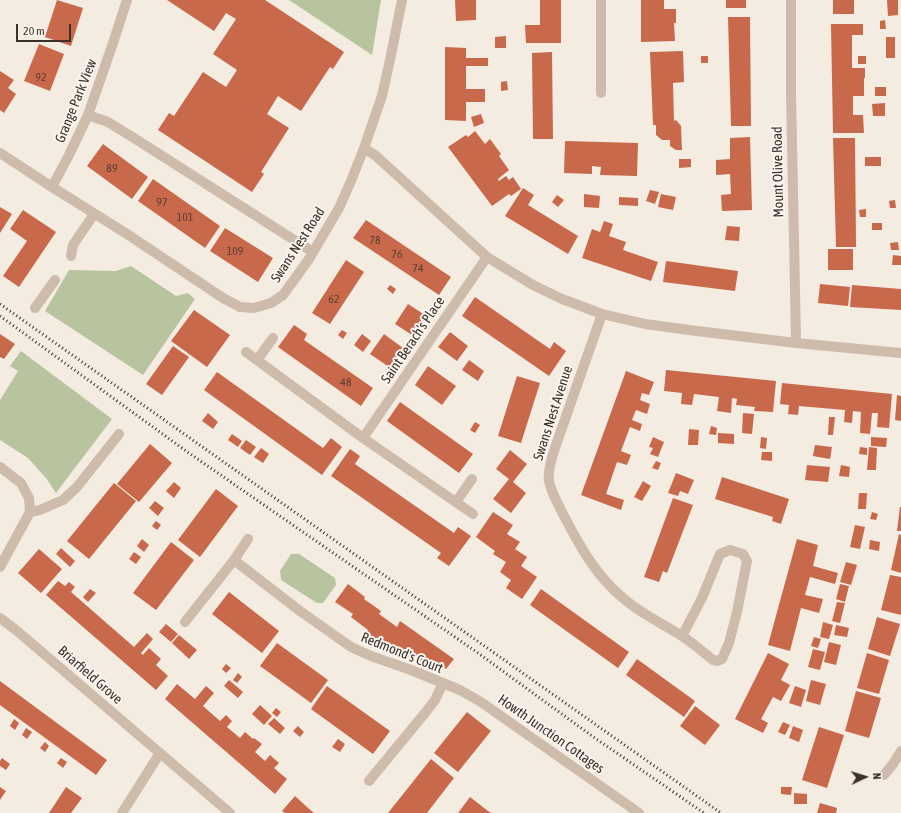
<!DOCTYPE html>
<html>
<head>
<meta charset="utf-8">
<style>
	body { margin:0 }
	#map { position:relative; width:901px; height:813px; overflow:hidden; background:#f4ebe1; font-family:"Asap Condensed",sans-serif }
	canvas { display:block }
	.north { position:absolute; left:845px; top:757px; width:40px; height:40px; -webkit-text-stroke:3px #fbf5ee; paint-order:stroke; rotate:86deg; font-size:11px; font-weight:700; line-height:16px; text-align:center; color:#3b302b }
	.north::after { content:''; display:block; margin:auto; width:14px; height:18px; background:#3b302b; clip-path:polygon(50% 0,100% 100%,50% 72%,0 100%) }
	.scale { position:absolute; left:16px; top:24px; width:55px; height:18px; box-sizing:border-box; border:2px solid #3b302b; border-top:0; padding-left:5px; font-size:12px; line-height:14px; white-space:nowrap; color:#3b302b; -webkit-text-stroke:3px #fbf5ee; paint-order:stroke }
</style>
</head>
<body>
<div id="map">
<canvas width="901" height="813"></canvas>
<div class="north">N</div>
<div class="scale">20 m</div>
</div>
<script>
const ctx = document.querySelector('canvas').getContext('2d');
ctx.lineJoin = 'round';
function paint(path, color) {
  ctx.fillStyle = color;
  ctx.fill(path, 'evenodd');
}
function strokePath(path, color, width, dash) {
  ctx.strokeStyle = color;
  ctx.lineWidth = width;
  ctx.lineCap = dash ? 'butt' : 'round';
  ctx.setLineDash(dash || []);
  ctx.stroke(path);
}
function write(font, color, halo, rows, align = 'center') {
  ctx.font = font + ' "Asap Condensed",sans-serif';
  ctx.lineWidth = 4;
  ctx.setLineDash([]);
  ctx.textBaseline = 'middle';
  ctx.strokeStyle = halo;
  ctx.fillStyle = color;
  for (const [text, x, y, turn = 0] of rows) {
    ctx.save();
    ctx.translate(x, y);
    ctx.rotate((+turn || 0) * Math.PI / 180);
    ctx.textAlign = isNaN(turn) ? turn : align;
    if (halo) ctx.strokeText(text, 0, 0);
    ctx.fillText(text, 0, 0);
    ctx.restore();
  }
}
paint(new Path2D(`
	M289 0H381L372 55Z
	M131 266 176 296 188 293 195 299 143 375 45 311 69 270 116 271Z
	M21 351 112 419 56 493 46 478 28 458 0 440V400L18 371 10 366Z
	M291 554H299L335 578 336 585 323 603H317L281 580 280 571Z`), '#b8c4a0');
paint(new Path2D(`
	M57 0 83 8 71 46 45 37Z
	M167 0H265L344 52 333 69 330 67 301 111 278 96 267 114 289 128 261 172 264 174 252 192 158 130 169 113 174 116 203 72 226 87 237 70 213 54 236 19 226 13 214 31Z
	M455 0H476V20L456 21Z
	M540 0H561V43H526L525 25H540Z
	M641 0H664V9H676V23H674L675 41 641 42Z
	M726 0H746V8H726Z
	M833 0H854V14H833Z
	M887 0H898V15L888 16Z
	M728 17H750L751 126H731Z
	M885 20 886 29H880V21Z
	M831 24H863V35H852V68H865V78H864V96H853V115H863L864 133H833Z
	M506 36V48H495V37Z
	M886 37H895V58H886Z
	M39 44 64 54 50 91 24 81Z
	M445 47 466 48V58H488V66H466V89H485V102H466V121L445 120Z
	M683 51 684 82 673 83 674 121 676 120 681 126 682 150H676L670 146V140H662L656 135V125H653L650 52Z
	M552 52 553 139H533L532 53Z
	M701 56H708V63H701Z
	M858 56H866V64H858Z
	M0 71 14 80 8 88 16 94 4 113 0 110Z
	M507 81 508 90 501 91V82Z
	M875 87H886V96H875Z
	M885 103V116H873L872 104Z
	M481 114 484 123 474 127 471 117Z
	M475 131 485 144 490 139 501 154 499 156 509 170 498 179 499 181 506 176 509 180 513 177 521 189 511 196 509 194 492 206 448 147 466 135 468 137Z
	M750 137 752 210 722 211 721 195 731 194 730 174 716 175V160L730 159V138Z
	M833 138H855L856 247H836Z
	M565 141 638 143 637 176 600 175 601 167 592 166V174L564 173Z
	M103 144 148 177 132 199 87 166Z
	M865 157H881V166H865Z
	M679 159H691V167L679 168Z
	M153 179 220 226 205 248 138 201Z
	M523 188 534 195 528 205 578 236 568 254 505 216Z
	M650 190 659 192 655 204 646 201Z
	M584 194 600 196 599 208 584 207Z
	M661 194 676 197 673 210 658 207Z
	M557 195 564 200 558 207 552 202Z
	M619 197 638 198V206L619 205Z
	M895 200 896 208H890L889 201Z
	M0 207 12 214 0 233Z
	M866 209V217H860L859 210Z
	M23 210 56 232 19 287 3 276 27 241 10 229Z
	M366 220 451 277 439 295 353 238Z
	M604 221 613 224 609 236 626 242 623 250 658 262 651 281 582 258 592 229 600 232Z
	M872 223H882V230H872Z
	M727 226 740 227 739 241 725 240Z
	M225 228 273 258 258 282 210 251Z
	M898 242 899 250H891L890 243Z
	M828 249H853V270H828Z
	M893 255 901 256V265H892Z
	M346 260 364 272 330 324 312 313Z
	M666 261 738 271 735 291 663 282Z
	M820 284 850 287 848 306 818 303Z
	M390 285 396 289 393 294 387 289Z
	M852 285 901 289V310L850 307Z
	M475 297 550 349 554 342 566 351 549 376 462 316Z
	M408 304 425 315 412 335 395 324Z
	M194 310 230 335 207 367 171 341Z
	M294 325 307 334 304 340 373 388 361 406 278 347Z
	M342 330 347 333 343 339 338 335Z
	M450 332 468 346 457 361 438 347Z
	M0 334 15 344 4 359 0 357Z
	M362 334 371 341 363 352 354 345Z
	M384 334 403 348 389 367 370 354Z
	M173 346 189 357 162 395 146 384Z
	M469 360 484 371 478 381 462 370Z
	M428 366 456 386 442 405 415 385Z
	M666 370 776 381 773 412 754 411 755 407 736 405 737 399 732 398 731 413 717 411 719 397 694 394 692 405 681 404 682 393 664 391Z
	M626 371 654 382 649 395 642 393 640 400 650 404 647 414 636 410 632 420 642 424 640 431 630 427 621 451 631 455 627 465 617 462 606 494 624 500 621 510 581 495Z
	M217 372 323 448 331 438 342 447 322 475 204 390Z
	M517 376 540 383 521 443 498 436Z
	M782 383 892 394 889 428 877 427 878 413H872L870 434 860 433 861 412 853 411 852 423 844 422 845 410 799 406 798 415 788 414 789 405 780 404Z
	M897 395 901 396V421L895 420Z
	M400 402 473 454 459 473 387 421Z
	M208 413 218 422 213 429 202 421Z
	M743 413 754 414 752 434 742 433Z
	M829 417H835L833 435H828Z
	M475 422 480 425 475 433 470 430Z
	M711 426 717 428 716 435 709 434Z
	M689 429 699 430 698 445H688Z
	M718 433 734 434V444L718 443Z
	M232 434 242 441 238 447 228 440Z
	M653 437 664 442 658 457 650 454 653 448 649 447Z
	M761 437 767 438 766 449 760 448Z
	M871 437 887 438 886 447 871 446Z
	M246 440 256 447 250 455 240 448Z
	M150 444 172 463 139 502 117 484Z
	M815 445 832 447 830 459 813 456Z
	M860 447 867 448V455L859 454Z
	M869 447 877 448 876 470H867Z
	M261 448 269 454 263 463 254 457Z
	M350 449 360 456 355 464 454 533 458 527 471 536 449 566 437 558 441 553 331 476Z
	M510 450 527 464 513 482 526 493 511 513 493 499 509 479 496 469Z
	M762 452H772V461L761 460Z
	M656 461 661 463 658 470 652 468Z
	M807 465 830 467 828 482 805 480Z
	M841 465 850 467 849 477 839 476Z
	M676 473 694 480 688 494 680 491 678 496 668 493Z
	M722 477 789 499 781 524 772 521 773 517 715 499Z
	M643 481 651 486 642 501 634 497Z
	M174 482 181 488 174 498 166 491Z
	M114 483 136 501 89 559 67 541Z
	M216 489 238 506 200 557 178 540Z
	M859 493H867L866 509H858Z
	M673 498 693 505 667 573 663 571 659 582 644 577Z
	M155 501 164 508 158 516 149 508Z
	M900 507H901V531H897Z
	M493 512 513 525 507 534 520 542 515 549 527 557 521 566 537 577 522 599 506 588 511 580 500 572 506 562 493 554 495 551 476 537Z
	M872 512 878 514 876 520 870 519Z
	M156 521 161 525 157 530 152 526Z
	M855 525 865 527 860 549 850 547Z
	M899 534 901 535V573L891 570Z
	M142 539 149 545 144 552 137 546Z
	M797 539 818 545 813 566 838 573 835 584 810 577 805 595 823 599 819 613 801 608 790 651 768 645Z
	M870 540 880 542 879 551 869 549Z
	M171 542 194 560 156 610 133 593Z
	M61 548 75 561 70 567 56 554Z
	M39 549 62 569 41 593 18 573Z
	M134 552 141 557 136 564 129 559Z
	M846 562 857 565 851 585 840 582Z
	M890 575 901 577V615L881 610Z
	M58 581 65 586 69 582 75 587 71 592 134 647 147 633 153 639 141 653 143 655 149 648 161 659 156 665 168 676 156 690 46 595Z
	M348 584 365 597 364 599 381 611 379 614 397 627 400 621 454 659 446 669 435 661 431 667 413 656 411 659 394 647 389 654 364 636 368 630 351 617 353 614 335 602Z
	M840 584 849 586 845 602 836 599Z
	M90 589 96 593 88 602 83 597Z
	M541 589 629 652 618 668 530 605Z
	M229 592 279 631 262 653 212 614Z
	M837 602 845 603 840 623 832 621Z
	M877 617 900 624 890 656 868 649Z
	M823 622 833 625 829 639 820 637Z
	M166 624 178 634 171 642 159 632Z
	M836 625 849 628 847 637 834 635Z
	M179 635 197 650 189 659 172 643Z
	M814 637 821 639 818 648 811 646Z
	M829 642 841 645 836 665 824 662Z
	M277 643 328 680 311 703 260 666Z
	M813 649 825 652 820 670 808 667Z
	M768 653 789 664 781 680 790 685 781 701 773 697 761 719 768 723 763 733 735 719Z
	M867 653 889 660 879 694 857 688Z
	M637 659 695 701 684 717 626 675Z
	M226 664 231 668 226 673 222 669Z
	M238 673 242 677 237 683 233 680Z
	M229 680 243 692 238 698 224 686Z
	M811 680 826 684 820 705 806 701Z
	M0 681 107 760 96 775 0 705Z
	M177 684 195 699 206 686 214 693 203 706 220 721 226 715 232 721 227 727 240 738 245 732 253 739 254 738 262 744 255 752 265 761 270 755 279 763 274 768 287 779 275 794 165 699Z
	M327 686 390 731 373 754 311 709Z
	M795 686 806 690 801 707 789 703Z
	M856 691 881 698 869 738 845 731Z
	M260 705 272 716 264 725 252 714Z
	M695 706 720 725 705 745 680 726Z
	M276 708 281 712 277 717 272 713Z
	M467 712 491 731 458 772 434 753Z
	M274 718 285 728 280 734 268 724Z
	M14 719 19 723 15 730 10 726Z
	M783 722 790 725 785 735 778 732Z
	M298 726 304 732 300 737 293 731Z
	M793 726 803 730 799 742 789 738Z
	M819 727 844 735 827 788 802 780Z
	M26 728 32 732 27 739 22 735Z
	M338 739 345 744 340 752 332 747Z
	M45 742 49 746 45 752 40 748Z
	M2 758 10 764 6 770 0 766V761Z
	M61 758 67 762 63 768 57 763Z
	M431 759 454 778 430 809 427 813H388Z
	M0 787 6 791 0 800Z
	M66 787 82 798 71 813H49Z
	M781 787H792L791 795 781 794Z
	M794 793 807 794V804H794Z
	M295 796 307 807 314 813H285L282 811Z
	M470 797 488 811 491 813H458Z
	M820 803 837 808 836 813H817Z`), '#c8694b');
strokePath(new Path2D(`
	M791 0V94L795 289 796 343
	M601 93V0
	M88 115 108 122 134 138 313 252
	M364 148 376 156 487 257 533 285 562 299 602 314 645 324 697 331 796 343 901 353
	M0 153 52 187 127 234 223 298 240 307 254 308 271 303 283 295 309 259 339 208 351 181 364 148 382 96 390 60 402 0
	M52 187 69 155 88 115 112 46 127 0
	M71 256 73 245 94 214
	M35 308 55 280
	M602 314 556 445C553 454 547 471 549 481 551 492 558 504 563 514 579 545 596 576 623 598 641 614 662 623 682 636 693 643 703 652 713 660L717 661 722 659 729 643 737 612 747 561 743 554 730 550 720 554 702 598 682 636
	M246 352 363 438 473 514
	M257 360 273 338
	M363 438 487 257
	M0 467 21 483 29 498 30 512
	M456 502 472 479
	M30 512 40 510 63 500 77 487 119 434
	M234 560 300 611 351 647 371 656 411 670 460 690 481 702 639 813
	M0 567 30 512
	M0 618 16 630 230 813
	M185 622 234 560 248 539
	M884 775 893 764 901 751
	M369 781 425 713 435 700 443 683
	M122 813 160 753`), '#cdbbac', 10);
strokePath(new Path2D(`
	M0 304 721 813
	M0 316 186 451 342 559 478 653 592 736 704 813`), '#3b302b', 3, [1, 3]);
write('12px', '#5e3e33', null, [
	["92",41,77],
	["89",112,168],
	["97",162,202],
	["101",185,217],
	["78",375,240],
	["109",235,251],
	["76",397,254],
	["74",418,268],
	["62",334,299],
	["48",346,382]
]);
write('14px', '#3b302b', '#fbf5ee', [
	["Grange Park View",76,101,-68],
	["Mount Olive Road",778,172,-91],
	["Swans Nest Road",298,245,-57],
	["Saint Berach's Place",413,340,-56],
	["Swans Nest Avenue",553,413,-72],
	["Redmond's Court",402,653,22],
	["Briarfield Grove",90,675,41],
	["Howth Junction Cottages",551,734,35]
]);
</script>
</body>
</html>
